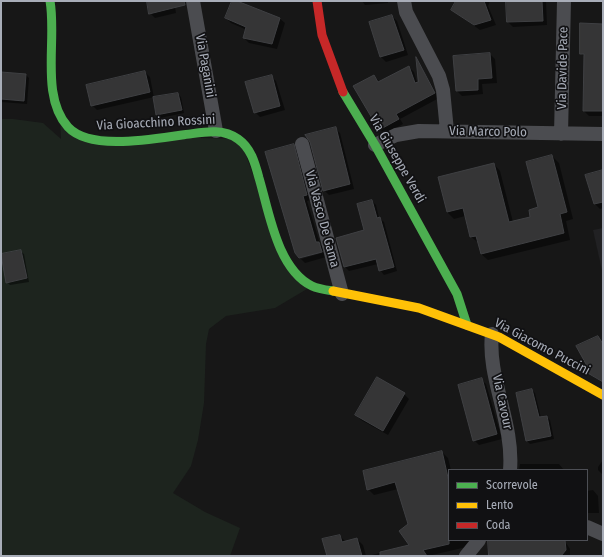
<!DOCTYPE html>
<html>
<head>
<meta charset="utf-8">
<style>
	body { margin:0 }
	#map { position:relative; width:604px; height:557px; overflow:hidden; background:#171717; font-family:"Fira Sans Condensed",sans-serif }
	canvas { display:block }
	.frame { position:absolute; inset:0; border:2px solid #a8adb8; pointer-events:none }
	.legend { position:absolute; left:448px; top:469px; width:140px; height:72px; box-sizing:border-box; background:#111113; border:1px solid #4d4f55; margin:0; padding:5px 7px; list-style:none; font-size:12px; color:#a8adb8 }
	.legend li { display:flex; align-items:center; gap:8px; height:20px }
	.legend b { width:20px; border:1px solid #4d4f55 }
</style>
</head>
<body>
<div id="map">
<canvas width="604" height="557"></canvas>
<div class="frame"></div>
<ul class="legend">
<li><b style="height:5px;background:#4caf50"></b>Scorrevole</li>
<li><b style="height:5px;background:#ffc107"></b>Lento</li>
<li><b style="height:5px;background:#c62828"></b>Coda</li>
</ul>
</div>
<script>
const ctx = document.querySelector('canvas').getContext('2d');
ctx.lineJoin = 'round';
function paint(path, color) {
  ctx.fillStyle = color;
  ctx.fill(path, 'evenodd');
}
function strokePath(path, color, width, dash) {
  ctx.strokeStyle = color;
  ctx.lineWidth = width;
  ctx.lineCap = dash ? 'butt' : 'round';
  ctx.setLineDash(dash || []);
  ctx.stroke(path);
}
function write(font, color, halo, rows, align = 'center') {
  ctx.font = font + ' "Fira Sans Condensed",sans-serif';
  ctx.lineWidth = 3.5;
  ctx.setLineDash([]);
  ctx.textBaseline = 'middle';
  ctx.strokeStyle = halo;
  ctx.fillStyle = color;
  for (const [text, x, y, turn = 0] of rows) {
    ctx.save();
    ctx.translate(x, y);
    ctx.rotate((+turn || 0) * Math.PI / 180);
    ctx.textAlign = isNaN(turn) ? turn : align;
    if (halo) ctx.strokeText(text, 0, 0);
    ctx.fillText(text, 0, 0);
    ctx.restore();
  }
}
paint(new Path2D(`
	M603 228V275L593 230Z`), '#212123');
paint(new Path2D(`
	M60 116 80 135 240 139 279 245 312 286 275 308 226 316 209 329 206 344 204 403 198 440 191 466 173 493 205 512 240 528 230 556H1V119H13L43 123 61 139Z`), '#1d241e');
paint(new Path2D(`
	M148 1H174L176 13 155 18 150 13Z
	M233 1 279 18 285 23 277 49 249 43 244 38 247 30 231 23 226 18Z
	M362 1H388V3L365 5Z
	M457 1H490L488 6 496 25 480 30 452 10Z
	M507 1H546L547 25 513 27 508 22Z
	M392 16 397 21 408 55 386 62 381 57 370 23Z
	M603 25V116H589L584 111 585 57 581 53Z
	M490 54 495 59 497 83 482 84 483 94 462 96 457 91 454 56Z
	M417 60 439 98 400 119 403 124 385 134 380 129 374 76 380 82 409 67 414 72 418 86Z
	M145 72 150 77 154 98 178 94 181 97 184 113 160 118 157 114 154 97 97 110 92 105Z
	M1 73 26 75 29 78 27 104 1 102Z
	M271 76 276 81 285 110 260 117 255 112Z
	M335 128 340 133 354 189 329 195 324 190Z
	M293 145 298 151 311 200 307 201 320 244 325 250 300 257Z
	M552 156 559 163 573 219 566 221 570 240 488 260 481 254 479 243 471 237 465 216 454 219 447 212 439 177 494 164 500 171 513 222 532 218 539 208Z
	M603 171V208L600 209 595 204Z
	M372 201 376 205 379 218 384 222 397 271 384 275 380 270 378 264 349 271 345 267 337 238 366 231Z
	M20 251 24 254 29 282 10 285 7 282Z
	M325 252 326 257 305 263 301 259Z
	M597 337 603 346V383L587 372Z
	M481 379 486 384 502 439 479 445 474 440Z
	M532 390 535 393 541 418 547 417 550 420 554 439 530 444 527 441Z
	M404 394 409 399 388 435 361 420 356 415Z
	M442 452 448 458 451 470H449V540H480L475 545 428 556H368L411 545 409 524 398 489 374 495 368 489Z
	M603 460V475L598 470V467Z
	M520 464H559L564 470H519Z
	M593 490 598 496 599 513H587V491Z
	M340 536 346 542 357 539 363 545 366 556H328Z
	M489 540H564L570 549V555L490 556Z`), '#0007');
const building = new Path2D(`
	M147 1H184L185 5 149 14Z
	M232 1H237L280 18 272 44 243 38 246 27 225 18Z
	M456 1H484L491 20 474 25 451 10Z
	M506 1H542L543 21 507 22Z
	M392 15 404 50 380 57 369 22Z
	M580 23 603 24V111H583L584 54H580Z
	M490 53 492 78 478 79V90L456 91 453 56Z
	M416 57 435 93 396 114 399 119 379 130 353 86 374 75 378 82 409 66 415 83 418 82Z
	M145 71 150 92 91 106 86 85Z
	M1 72 26 74 24 101 1 99Z
	M272 75 280 106 254 113 245 82Z
	M178 93 182 110 156 115 153 97Z
	M336 127 350 184 323 191 310 142 305 135Z
	M294 144 307 195 303 196 316 242H319L322 252 299 258 295 253 265 152Z
	M552 155 567 212 560 214 564 233 481 254 476 236 470 237 463 208 447 212 438 177 494 163 509 222 530 217 529 210 538 207 526 162Z
	M603 170V202L594 204 585 175Z
	M372 200 377 218 380 217 394 267 379 271 376 259 344 267 336 238 364 230 357 204Z
	M21 250 27 278 6 283 1 254Z
	M598 336 603 344V382L586 372V364L576 346Z
	M377 377 405 393 383 431 355 415Z
	M482 378 497 434 473 441 458 385Z
	M532 389 539 417 547 416 551 436 526 441 516 393Z
	M442 451 449 482V544L423 550 427 556H380V552L409 545 399 531 408 524 395 482 367 490 363 471Z
	M340 535 342 542 357 538 362 556H327L322 539Z
	M488 540H565L566 550 561 556H489Z`);
paint(building, '#353536');
strokePath(building, '#3f4043', 1);
strokePath(new Path2D(`
	M193 1 216 131
	M404 1 406 12 439 76 443 90 447 131
	M561 134 564 1
	M302 144 342 294
	M375 145 396 135 419 131 603 134
	M492 334C487 377 514 423 510 470
	M587 527 603 534
	M466 556 479 540`), '#4b4c50', 14);
strokePath(new Path2D(`
	M50 1C57 40 40 96 68 127 90 151 153 139 182 135 201 133 221 127 238 139 251 148 255 163 259 178 269 211 277 269 312 286 318 289 326 290 333 291
	M343 92 375 145 457 294 467 325`), '#4caf50', 9);
strokePath(new Path2D(`
	M333 291 419 308 499 337 603 395`), '#ffc107', 9);
strokePath(new Path2D(`
	M317 1 322 35 343 92`), '#c62828', 9);
write('13px', '#a8adb8', '#111113', [
	["Via Paganini",205,66,80],
	["Via Davide Pace",563,68,-89],
	["Via Gioacchino Rossini",156,123,-3],
	["Via Marco Polo",488,132,1],
	["Via Giuseppe Verdi",397,159,60],
	["Via Vasco De Gama",322,219,75],
	["Via Giacomo Puccini",542,347,28],
	["Via Cavour",502,402,78]
]);
</script>
</body>
</html>
